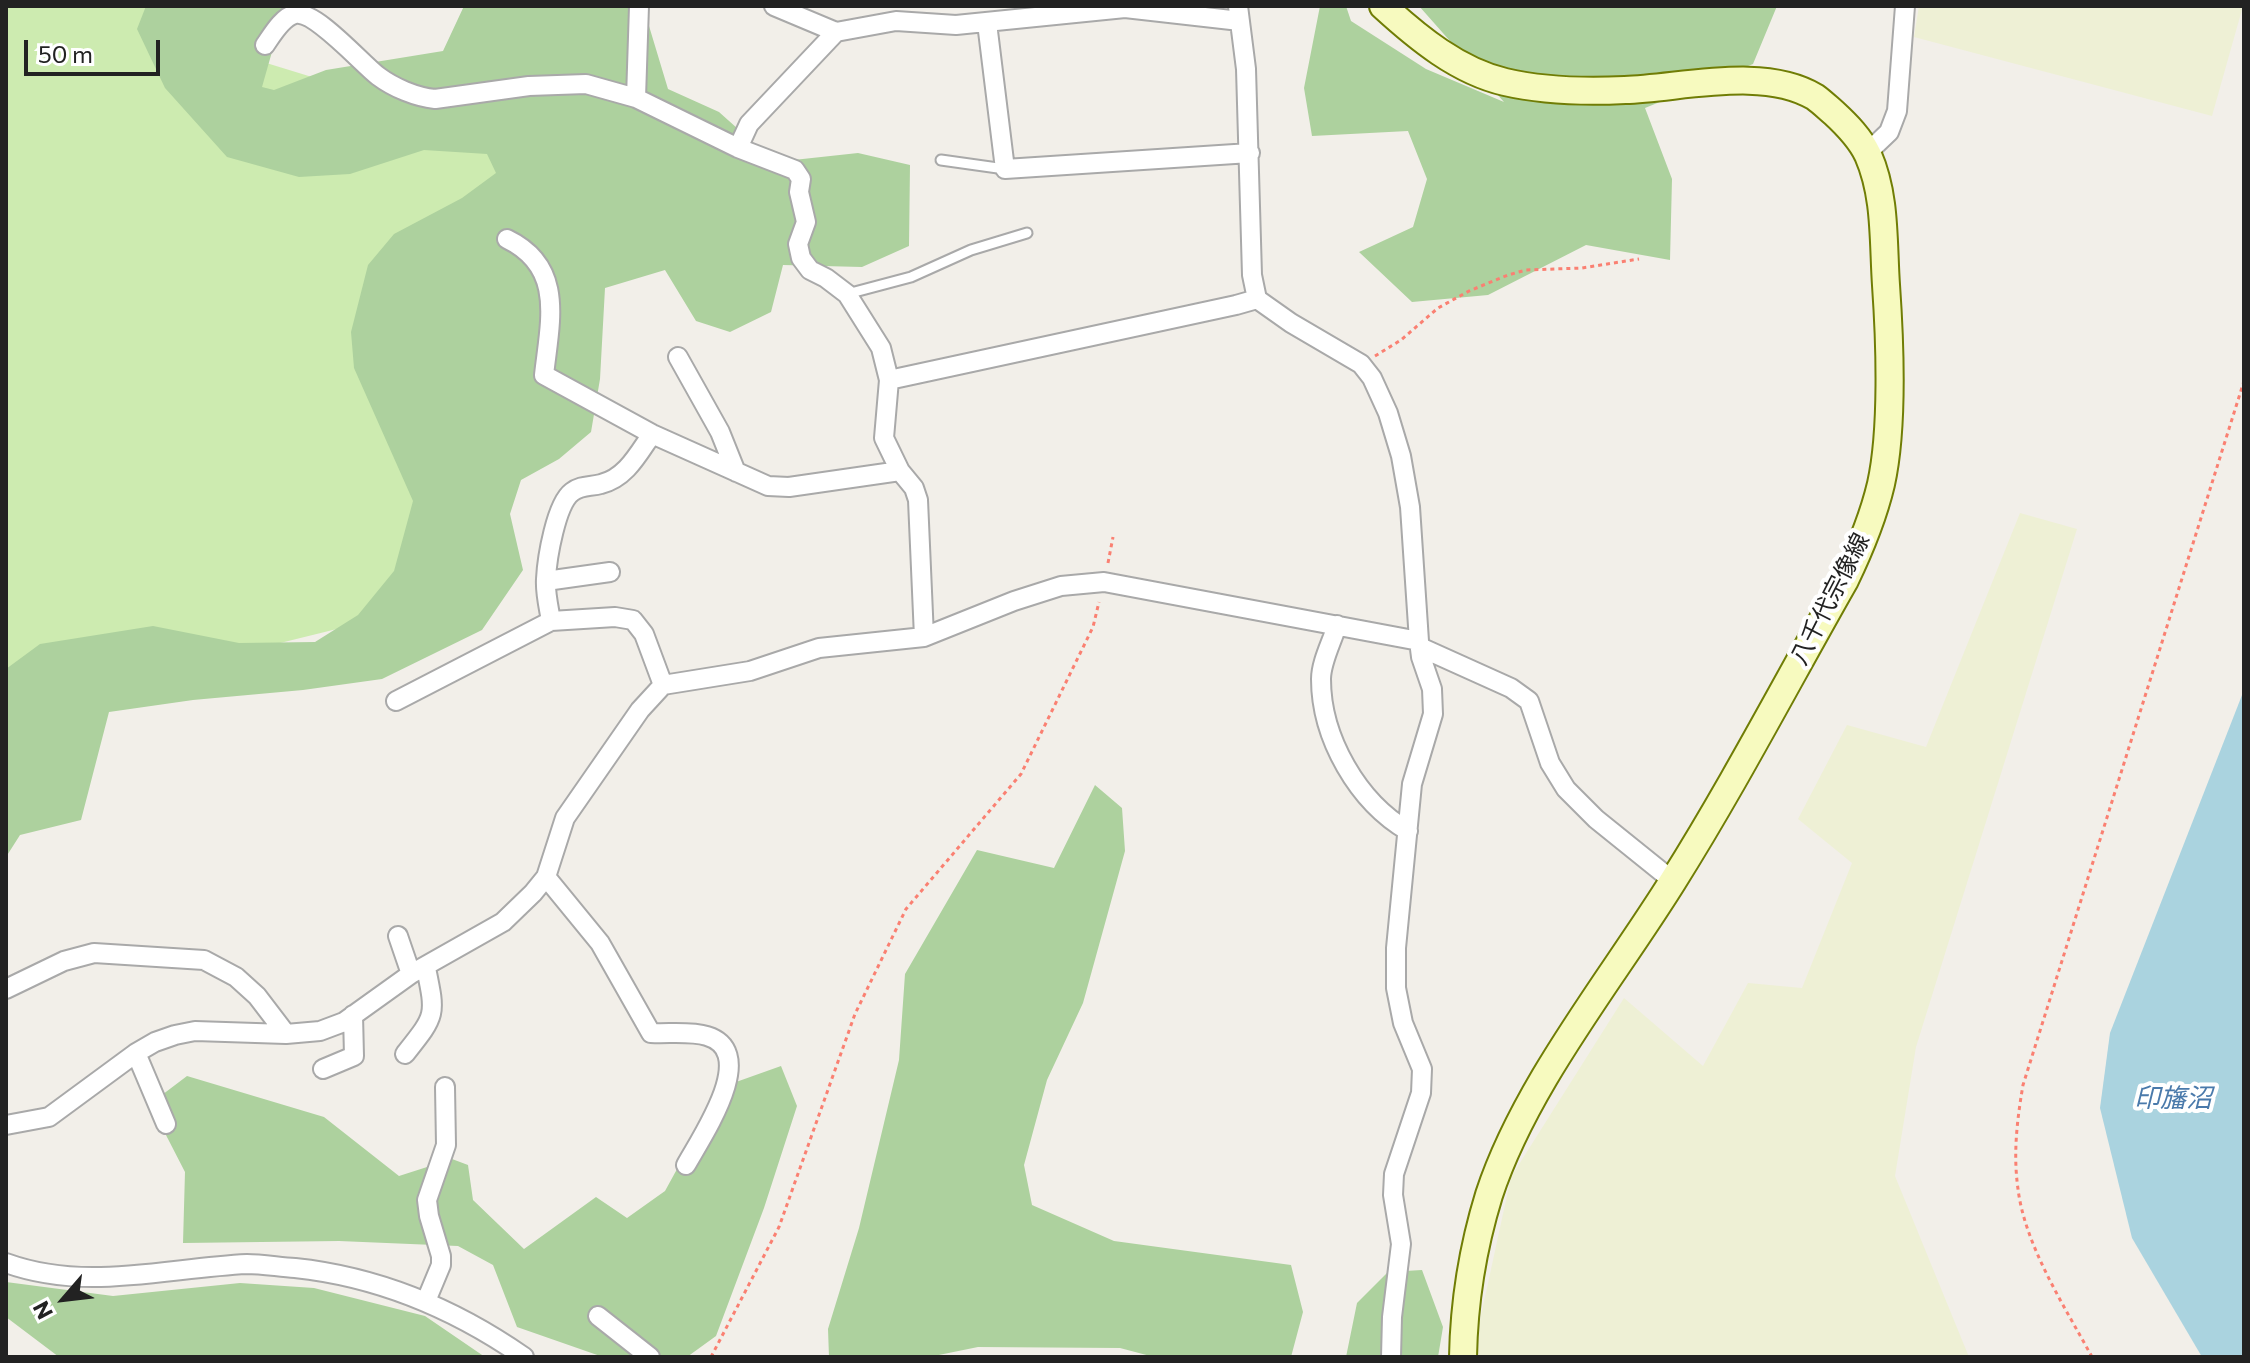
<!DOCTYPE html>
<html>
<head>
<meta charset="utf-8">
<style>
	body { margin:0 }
	#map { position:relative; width:2250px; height:1363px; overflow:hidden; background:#f2efe9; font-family:Commissioner,sans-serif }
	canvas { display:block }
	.frame { position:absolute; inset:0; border:8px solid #222; pointer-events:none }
	.north { position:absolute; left:24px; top:1259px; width:80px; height:80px; -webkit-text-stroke:6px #fff; paint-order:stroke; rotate:242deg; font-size:22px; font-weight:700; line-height:32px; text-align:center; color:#222 }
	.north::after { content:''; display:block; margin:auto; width:28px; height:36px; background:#222; clip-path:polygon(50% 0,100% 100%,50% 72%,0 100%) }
	.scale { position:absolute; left:24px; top:40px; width:136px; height:36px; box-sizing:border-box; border:4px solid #222; border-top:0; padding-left:10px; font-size:24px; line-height:28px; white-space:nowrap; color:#222; -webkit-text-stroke:6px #fff; paint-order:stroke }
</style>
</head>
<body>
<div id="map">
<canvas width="2250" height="1363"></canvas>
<div class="frame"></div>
<div class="north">N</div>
<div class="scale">50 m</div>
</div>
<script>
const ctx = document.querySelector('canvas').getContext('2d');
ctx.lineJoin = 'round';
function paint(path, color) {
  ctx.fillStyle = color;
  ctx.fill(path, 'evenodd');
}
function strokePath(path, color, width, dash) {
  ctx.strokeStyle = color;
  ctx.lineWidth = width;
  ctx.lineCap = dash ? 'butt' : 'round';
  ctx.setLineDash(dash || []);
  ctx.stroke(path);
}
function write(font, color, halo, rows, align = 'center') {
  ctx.font = font + ' Commissioner,"Noto Sans JP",sans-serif';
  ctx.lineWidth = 8;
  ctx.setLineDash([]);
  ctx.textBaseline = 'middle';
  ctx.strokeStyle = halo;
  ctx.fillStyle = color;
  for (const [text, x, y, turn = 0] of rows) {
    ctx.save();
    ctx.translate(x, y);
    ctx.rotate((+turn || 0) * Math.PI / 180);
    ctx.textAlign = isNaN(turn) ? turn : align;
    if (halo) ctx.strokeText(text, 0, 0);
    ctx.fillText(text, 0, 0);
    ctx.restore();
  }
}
paint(new Path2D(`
	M1919 6H2243L2212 116 1914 37Z
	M2020 513 2077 529 1916 1047 1895 1176 1969 1357H1479L1475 1343 1511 1177 1624 998 1703 1066 1748 983 1802 988 1852 863 1798 819 1847 725 1926 747Z`), '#eef0d5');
paint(new Path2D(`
	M6 6H204L185 38 517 140 422 608 45 701 6 746Z`), '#cdebb0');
paint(new Path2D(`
	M146 6H285L262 87 274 90 326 70 443 51 464 6H643L668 89 719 112 775 162 858 153 910 165 909 246 862 267 783 265 771 312 730 332 696 321 665 270 605 288 600 379 591 432 559 459 521 480 510 514 523 570 482 630 382 679 303 690 193 700 109 712 81 820 20 835 6 857V669L40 644 153 626 239 643 315 642 358 615 394 571 413 501 354 368 351 332 368 265 394 234 462 198 496 173 487 154 424 150 350 174 299 177 227 157 165 88 137 29Z
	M1320 6H1346L1351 21 1426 69 1504 102 1419 6H1777L1753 64 1645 108 1672 179 1670 260 1586 245 1488 295 1412 302 1359 252 1413 227 1427 179 1408 131 1312 136 1304 88Z
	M1095 785 1122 808 1125 851 1083 1003 1047 1080 1024 1165 1032 1205 1114 1241 1291 1265 1303 1312 1291 1357H1154L1120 1348 978 1347 929 1357H829L828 1329 859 1228 899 1060 905 974 977 850 1054 868Z
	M781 1066 797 1106 764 1208 716 1336 687 1357H603L517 1327 493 1265 458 1246 339 1241 183 1243 185 1172 150 1104 187 1076 324 1117 399 1176 452 1159 468 1165 473 1200 524 1249 596 1197 627 1218 665 1191 722 1087Z
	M1422 1270 1443 1327 1438 1357H1346L1357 1303 1388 1272Z
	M6 1282 113 1296 240 1283 314 1288 425 1316 485 1357H59L6 1317Z`), '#add19e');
paint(new Path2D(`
	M2244 690V1357H2202L2132 1238 2100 1108 2110 1033Z`), '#aad3df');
const service = new Path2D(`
	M941 160 1005 169
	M847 294 911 277 971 250 1027 233`);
const minor = new Path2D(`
	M774 6 836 32 896 21 956 25 1125 8 1240 21
	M1238 6 1246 69 1252 275 1257 299 1291 323 1361 364 1372 378 1388 413 1401 456 1410 507 1419 641 1421 657 1432 689 1433 714 1412 784 1396 948V988L1403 1023 1422 1069 1421 1093 1394 1174 1393 1195 1401 1244 1392 1317 1391 1357
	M987 23 1005 169 1250 153
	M265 45C272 35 282 17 295 14 315 10 361 63 378 76 394 88 416 97 435 99L529 86 586 84 636 98 738 148 795 170 801 179 799 192 806 222 798 244 801 258 810 270 826 278 847 294 881 348 889 380 884 438 900 471 914 488 918 500 924 637
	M636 98 639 6
	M738 148 749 124 836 32
	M1867 153 1889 132 1897 111 1905 6
	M507 239C565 267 550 321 544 375L652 434 768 486 789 487 900 471
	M678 357 720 432 736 472
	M889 380 1236 305 1257 299
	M546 581 610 572
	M551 621C549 608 545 593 546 579 547 558 556 504 572 492 581 485 590 487 601 484 626 478 638 454 652 434
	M1337 625C1332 642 1321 662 1321 679 1321 738 1358 802 1408 831
	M1420 647 1511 688 1529 701 1550 763 1566 789 1596 819 1673 881
	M396 701 551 621 615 617 633 620 644 634 663 685
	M546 877 600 943 651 1033C668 1034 691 1031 707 1036 760 1052 702 1136 686 1165
	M398 936 411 974
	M6 989 64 961 94 953 204 960 236 977 257 996 286 1034
	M136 1053 166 1124
	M405 1054C436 1015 436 1016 426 968
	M323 1069 354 1056 353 1015
	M6 1125 49 1117 136 1053 155 1042 175 1035 195 1031 286 1034 320 1031 344 1022 411 974 503 922 533 893 546 877 565 818 640 710 663 685 750 671 819 648 924 637 1014 601 1061 586 1104 582 1419 641
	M6 1263C86 1292 165 1268 247 1264 262 1264 279 1267 295 1268 380 1277 455 1309 524 1357
	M426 1301 441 1265V1256L429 1216 427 1200 446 1145 445 1087
	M598 1316 650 1357`);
const secondary = new Path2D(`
	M1383 6C1418 38 1458 71 1505 82 1544 91 1585 92 1625 90 1682 88 1764 66 1815 97 1822 102 1828 108 1834 113 1847 125 1860 138 1868 155 1886 196 1883 241 1886 285 1890 342 1893 430 1881 484 1873 518 1860 549 1845 580 1788 680 1734 784 1673 881 1612 979 1525 1085 1489 1195 1473 1247 1464 1303 1463 1357`);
strokePath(service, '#a9a9a9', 13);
strokePath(minor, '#a9a9a9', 22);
strokePath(secondary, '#707d05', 30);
strokePath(new Path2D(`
	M1375 356 1401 340 1438 308 1469 291 1508 275 1526 270 1582 268 1639 259
	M1108 563 1113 537
	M711 1357 779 1227 855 1014 906 909 1021 774 1093 627 1099 602
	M2092 1357C2065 1307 2025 1246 2018 1189 2013 1154 2017 1120 2023 1085L2244 381`), '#fa8072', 3, [4, 4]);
strokePath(service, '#fff', 9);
strokePath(minor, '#fff', 18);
strokePath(secondary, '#f7fabf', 26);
write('24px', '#222', '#fff', [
	["八千代宗像線",1830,599,-63]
]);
write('italic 26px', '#4a7aab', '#fff', [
	["印旛沼",2173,1098]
]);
</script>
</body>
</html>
